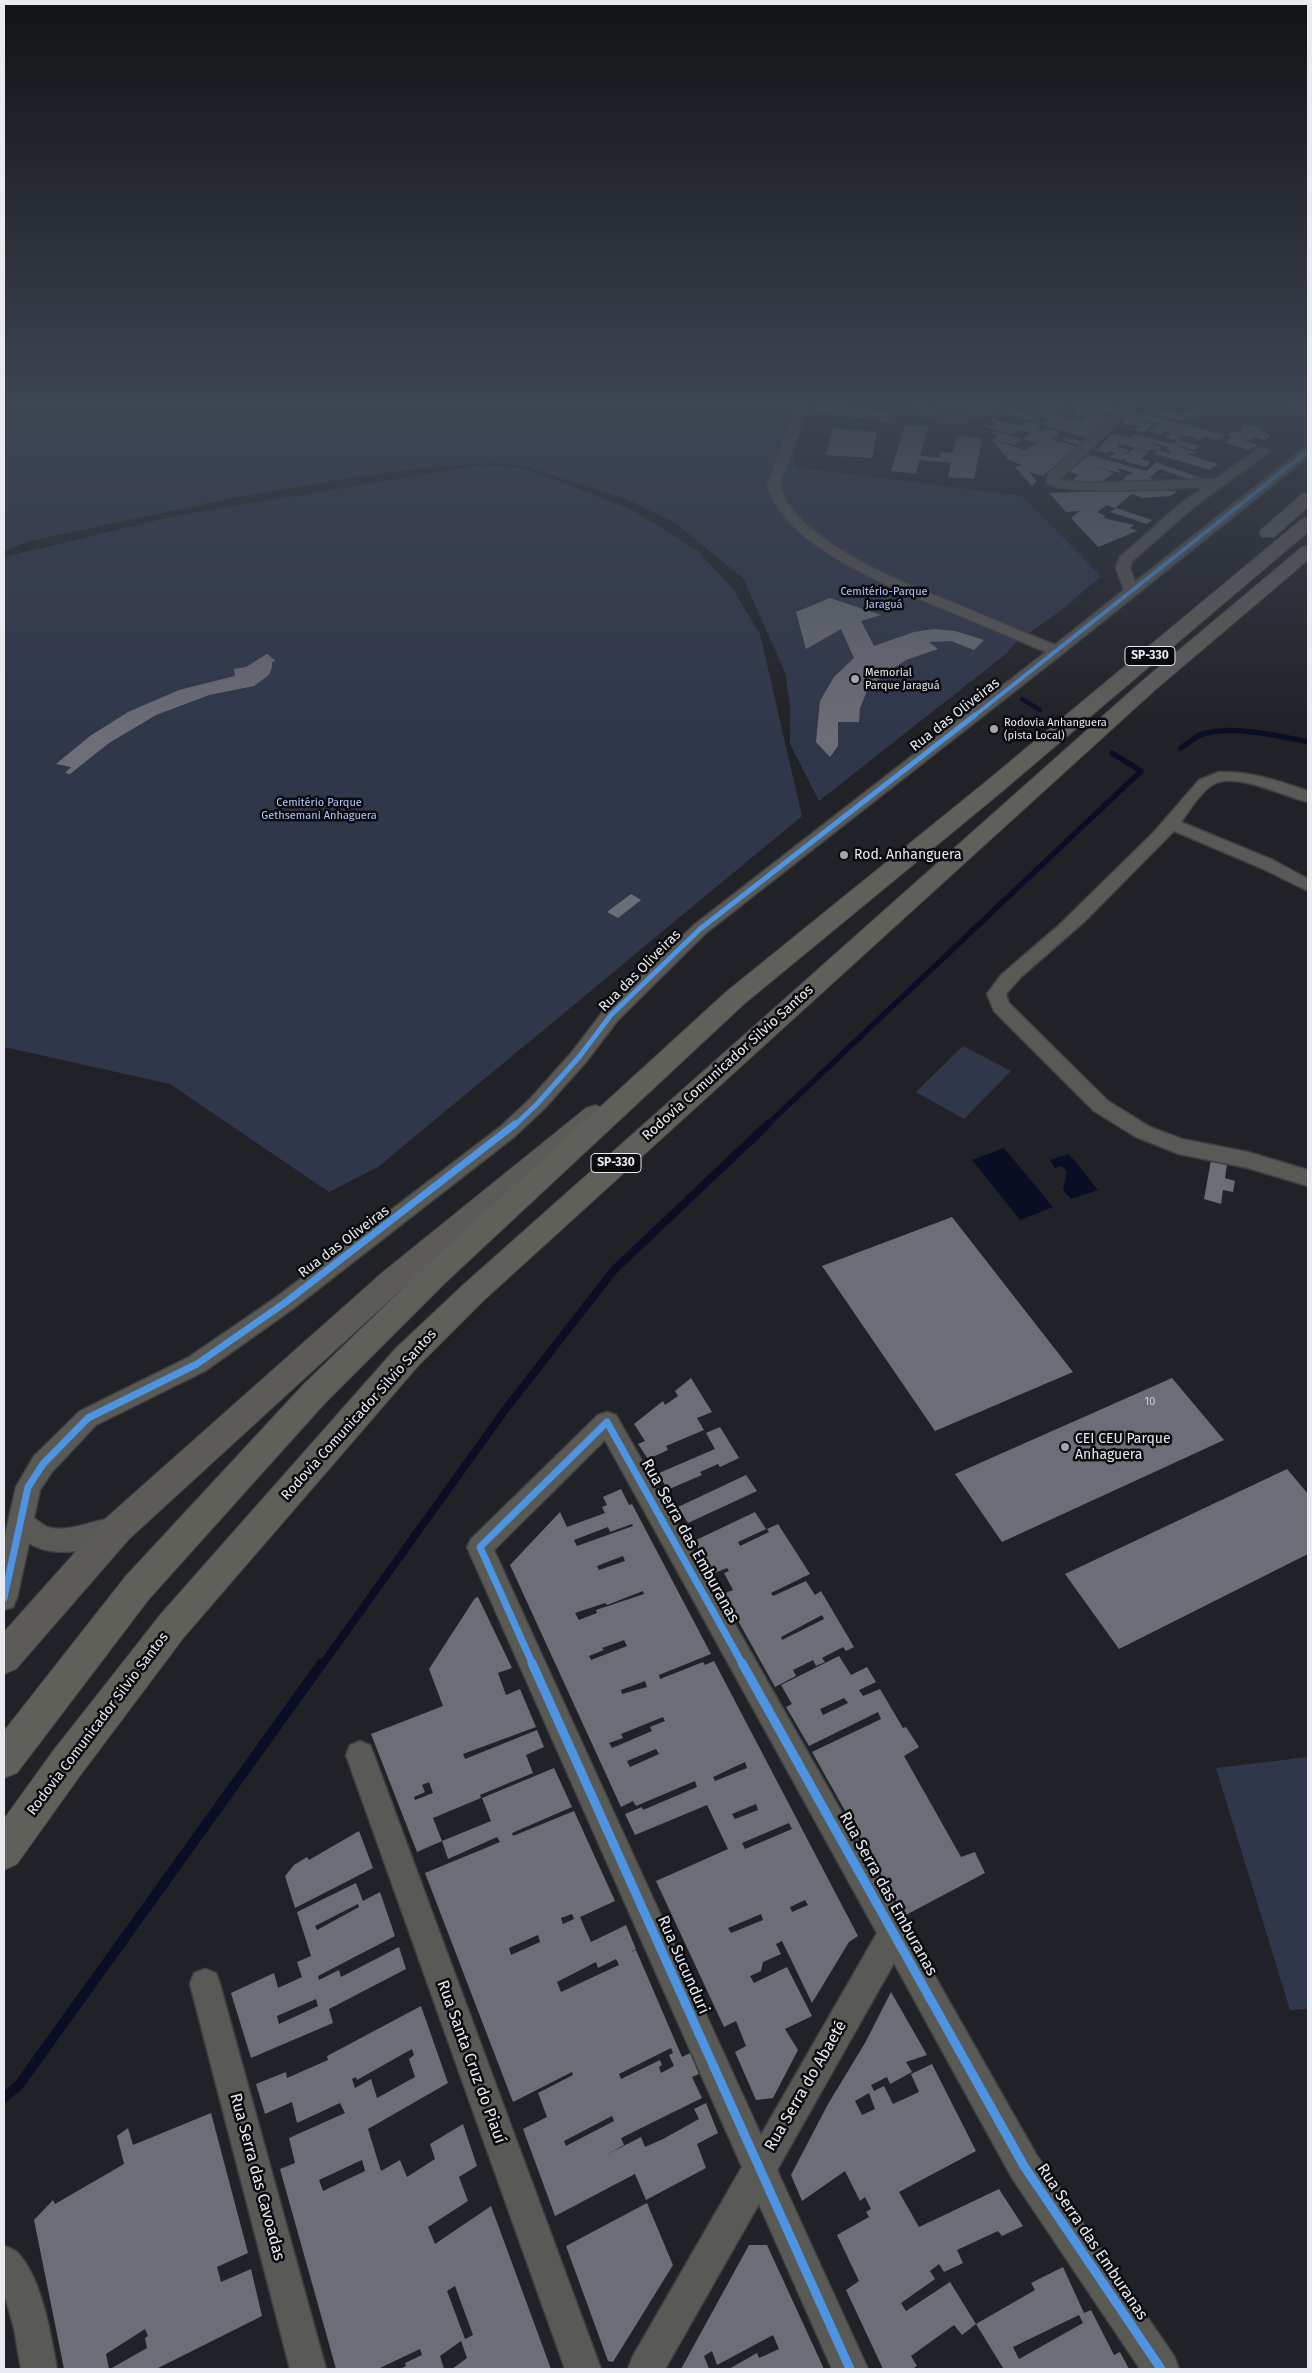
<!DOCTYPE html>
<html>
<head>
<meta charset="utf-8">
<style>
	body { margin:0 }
	#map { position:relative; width:1312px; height:2373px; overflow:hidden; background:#212227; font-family:"Fira Sans",sans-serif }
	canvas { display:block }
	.frame { position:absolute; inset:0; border:5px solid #e9ebf0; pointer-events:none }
</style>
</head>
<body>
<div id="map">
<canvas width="1312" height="2373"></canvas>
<div class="frame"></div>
</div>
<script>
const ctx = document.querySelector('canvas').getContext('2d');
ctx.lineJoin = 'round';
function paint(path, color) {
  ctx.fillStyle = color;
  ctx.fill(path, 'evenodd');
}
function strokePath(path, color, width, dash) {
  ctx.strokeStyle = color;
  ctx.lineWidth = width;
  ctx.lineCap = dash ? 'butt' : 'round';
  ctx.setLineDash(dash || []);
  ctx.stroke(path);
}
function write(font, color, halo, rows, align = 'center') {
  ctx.font = font + ' "Fira Sans",sans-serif';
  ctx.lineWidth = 5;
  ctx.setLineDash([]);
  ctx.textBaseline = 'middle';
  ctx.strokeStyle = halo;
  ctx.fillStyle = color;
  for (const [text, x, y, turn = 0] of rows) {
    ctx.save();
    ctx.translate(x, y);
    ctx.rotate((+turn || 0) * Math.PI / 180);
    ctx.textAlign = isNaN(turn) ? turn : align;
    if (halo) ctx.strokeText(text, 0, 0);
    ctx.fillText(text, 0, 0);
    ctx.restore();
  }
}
paint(new Path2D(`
	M4 403H794L790 417 795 467 1022 496 1101 576 1063 609 1015 643 1007 653 819 801 790 744V704L785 672 743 578 674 522 633 502 527 467 496 463 440 466 355 477 238 497 29 541 4 551Z
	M482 465 525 468 632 510 698 551 732 588 760 634 802 816 378 1167 329 1192 170 1084 4 1047V557L175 516Z
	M963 1046 1011 1071 964 1119 916 1092Z
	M1308 1757V2009L1290 2010 1216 1768Z`), '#31374b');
paint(new Path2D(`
	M1004 1148 1053 1207 1020 1220 972 1160Z
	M1069 1154 1098 1190 1071 1199 1063 1190 1067 1172 1062 1166 1055 1168 1050 1160Z`), '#0a0e25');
strokePath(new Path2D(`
	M1022 699 1040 710`), '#0a0e25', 4.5);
strokePath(new Path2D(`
	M1181 748C1187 744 1194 738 1200 735 1227 724 1280 736 1308 742
	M766 1126 1141 771 1112 753`), '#0a0e25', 5.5);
strokePath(new Path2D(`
	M322 1665 505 1410 614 1270 768 1124`), '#0a0e25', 8);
strokePath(new Path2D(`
	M4 2098 19 2085 322 1663`), '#0a0e25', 10);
paint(new Path2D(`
	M819 403 830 404 892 413 888 422 813 412Z
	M940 403H990L980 410 974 411 940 409Z
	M1029 403H1119L1113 410H1116L1114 413H1103L1101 414 1110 417 1086 438 1046 426 1048 425 1043 424 1049 418 1040 416 1043 414 1040 413 1049 409ZM1065 404 1071 406 1067 410 1076 412 1078 414 1075 416 1083 418 1088 415 1082 421 1055 414Z
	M1292 403H1308V417L1296 413V409H1292Z
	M1012 409 1038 417 1027 420 1005 415Z
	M1195 409 1207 412 1200 419 1188 416 1183 421 1157 415 1162 410 1180 414 1182 411 1190 413Z
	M1133 411 1226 435 1218 440 1207 437 1198 440 1188 436H1181L1178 440 1200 446 1195 450 1180 446 1179 447 1198 453 1187 454 1218 464 1210 470 1155 454 1159 450 1169 453 1171 451 1166 450 1169 447 1142 441 1162 447 1157 451 1152 449 1149 451 1120 444 1118 447 1129 450 1125 455 1135 448 1148 452 1141 459 1151 462 1146 467 1124 461 1125 459 1123 458 1121 460 1109 457 1116 453 1109 451 1106 453 1095 451 1112 434 1131 438 1135 434 1173 444 1177 440 1166 438 1171 433 1165 431 1161 435 1149 432 1156 426 1162 425 1141 420 1139 422 1152 425 1144 432 1134 430 1139 425H1121Z
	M993 418 1021 427 1027 422 1040 425 1036 429 1041 430 1044 428 1060 432 1057 434 1060 435 1051 439 1077 447 1043 476 1029 472 1037 481 1032 486 1015 467 1022 465 1009 460 992 440 1025 450 1037 443 1023 439 1031 432 1022 430 1010 434 983 426 985 424 993 426 996 423 990 421Z
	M1244 424 1263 429 1261 431 1272 435 1264 440 1253 437 1249 440 1245 439 1244 440 1257 445 1249 450 1225 443 1232 437 1227 435 1233 431 1239 433 1242 430 1235 429H1243L1240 427Z
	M905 425 928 427 920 456 939 458 941 452 953 453 957 436 982 438 974 479 948 477 951 463 919 460 916 474 891 471Z
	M833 428 877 432 872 458 826 455Z
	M994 431 1023 439 1015 445 993 440 998 436 991 434Z
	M1065 437 1082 441 1078 445 1061 440Z
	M1089 455 1146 471 1156 462 1201 478 1190 480 1160 469 1150 477 1154 481 1121 482 1127 475 1134 473 1118 468 1117 470 1122 472 1120 473 1096 467 1114 473 1099 483H1070L1078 475 1069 472Z
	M1136 490 1177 491 1171 496 1142 498 1132 494 1115 508 1107 505 1104 507 1097 512 1106 516 1103 518 1134 525 1130 528 1137 531 1098 547 1071 518 1080 511 1066 512 1049 493Z
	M1116 508 1152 520 1147 524 1110 512Z
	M830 598 881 615 861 621 874 646 914 632 934 629 955 631 984 640 974 650 951 641 929 642 938 649 906 660 886 673 867 691 860 708 859 722H838V746L830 757 816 742 820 701 834 677 854 658 841 629 806 649 796 612Z
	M267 654 276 661 272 662V667L269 675 254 686 209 695 156 715 109 743 70 774 65 773 71 767 56 764 90 736 128 712 179 690 235 676 234 669 246 667Z
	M631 894 641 900 618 918 607 912Z
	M1211 1160 1227 1164 1225 1178 1235 1181 1233 1192 1223 1190 1221 1204 1204 1199Z
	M952 1217 1073 1372 935 1431 822 1266Z
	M691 1378 712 1412 697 1418 704 1430 666 1446 668 1450 648 1459 638 1444 645 1441 634 1424 663 1401 665 1405 678 1396 675 1391Z
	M1172 1378 1224 1440 1002 1542 955 1474Z
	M720 1427 739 1458 720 1467 718 1464 700 1472 702 1475 667 1490 659 1473 715 1449 706 1433Z
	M1287 1469 1308 1494V1554L1119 1649 1065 1574Z
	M746 1475 757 1491 688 1523 678 1507Z
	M621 1489 629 1505 632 1504 711 1654 659 1675 660 1679 703 1662 705 1665 714 1661 858 1936 849 1942 812 2003 782 1941 776 1944 781 1954 763 1962 761 1971 750 1976 754 1983 787 1967 812 2016 785 2029 798 2050 773 2098 756 2100 735 2052 746 2046 736 2021 724 2027 656 1881 728 1849 707 1805 635 1835 625 1814 642 1807 643 1810 697 1787 695 1781 636 1806 633 1801 621 1807 510 1565 560 1512 567 1527 605 1513 602 1507 607 1505 603 1497ZM632 1524 633 1526 577 1546 574 1540 608 1527 610 1532ZM623 1556 625 1561 599 1570 597 1566ZM643 1591 644 1594 596 1610 597 1613 579 1620 575 1613 605 1603 607 1605ZM624 1640 627 1646 591 1660 589 1656 604 1650 602 1648ZM645 1681 647 1687 622 1694 621 1690ZM663 1717 665 1721 650 1727 652 1731 612 1748 609 1743 623 1738 621 1734ZM656 1749 659 1754 630 1767 627 1761ZM745 1762 747 1768 715 1781 713 1777ZM756 1804 758 1810 735 1819 732 1814ZM789 1823 792 1829 745 1849 742 1843ZM805 1900 808 1905 792 1912 790 1907ZM761 1914 763 1920 731 1933 728 1928Z
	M755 1512 766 1529 738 1542 740 1546 769 1532 767 1529 778 1524 810 1574 771 1593 773 1596 806 1581 815 1595 821 1591 854 1647 846 1651 843 1647 822 1658 825 1662 816 1666 813 1660 793 1670 796 1676 775 1687 723 1594 733 1590 724 1573 729 1571 727 1568 712 1574 694 1541ZM822 1615 824 1619 782 1640 781 1637Z
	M478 1597 512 1668 498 1673 506 1695 520 1689 536 1727 463 1754 465 1759 537 1730 544 1747 526 1755 533 1773 480 1795 481 1798 433 1818 442 1841 417 1852 371 1734 443 1706 429 1669 475 1598ZM429 1782 433 1793 415 1800 414 1797 425 1792 422 1785Z
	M839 1656 851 1675 867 1667 876 1682 859 1690 863 1696 880 1689 903 1728 906 1727 919 1747 904 1756 961 1857 975 1852 985 1873 904 1916 812 1752 881 1719 878 1712 809 1746 786 1707 792 1704 781 1685ZM844 1698 848 1703 823 1715 820 1709Z
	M554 1768 572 1807 512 1833 513 1836 574 1811 615 1901 580 1917 591 1942 626 1925 636 1949 631 1952 636 1950 682 2057 690 2053 699 2074 692 2077 702 2098 621 2138 624 2145 606 2155 641 2137 645 2147 663 2139 699 2119 694 2109 706 2103 718 2133 697 2144 706 2168 646 2200 635 2174 555 2216 523 2129 547 2117 538 2093 573 2075 572 2072 513 2102 425 1873 500 1842 497 1837 448 1859 442 1841 491 1821 482 1798ZM572 1914 574 1919 563 1924 561 1918ZM538 1935 540 1942 511 1955 509 1948ZM616 1959 619 1965 561 1992 557 1982 596 1962 598 1968ZM671 2048 673 2053 669 2055 674 2066 661 2073 659 2067 662 2065 660 2060 621 2079 619 2074ZM612 2116 614 2121 566 2146 564 2141Z
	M359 1831 373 1868 295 1908 285 1876 294 1865 307 1857 309 1860Z
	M356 1883 363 1901 380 1892 395 1936 318 1976 319 1980 339 1970 341 1977 399 1947 406 1969 329 2009 333 2023 251 2058 231 1993 274 1973 278 1988 302 1977 297 1962 311 1956 297 1912ZM358 1904 359 1907 317 1930 315 1926ZM316 1999 318 2006 279 2024 277 2016Z
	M891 1992 927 2055 906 2062 912 2072 890 2084 887 2077 871 2085 874 2091 884 2086 893 2104 919 2092 911 2074 932 2064 976 2151 899 2192 919 2227 999 2189 1023 2226 1002 2236 998 2231 957 2250 963 2263 944 2272 939 2264 930 2271 935 2279 901 2303 906 2311 950 2282 976 2324 1035 2290 1031 2283 1063 2267 1084 2313 1091 2310 1114 2355 1120 2352 1129 2369H1001L1003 2368 976 2324 962 2335 954 2325 911 2356 917 2366 912 2369H883L846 2290 859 2281 837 2235 869 2217 866 2212 871 2209 865 2197 860 2201 845 2171 802 2201 791 2175 828 2104 865 2043ZM869 2093 875 2109 862 2115 855 2101ZM1079 2315 1083 2323 1019 2359 1013 2347Z
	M421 2006 448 2083 368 2129 381 2171 400 2160 407 2177 435 2159 430 2144 463 2124 477 2166 459 2177 468 2201 428 2227 435 2244 491 2206 551 2369H452L467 2358 461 2341 440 2356 444 2369H400L406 2366 405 2363 422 2355 420 2349 378 2369H336L280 2169 295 2163 289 2138 345 2113 340 2103 297 2123 292 2102 265 2114 256 2084 286 2072 287 2078 328 2060 327 2056ZM412 2049 414 2055 409 2059 415 2077 377 2098 371 2079 355 2088 352 2079 356 2077 357 2080ZM362 2160 365 2171 323 2191 319 2180ZM455 2286 473 2335 465 2339 447 2291Z
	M211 2113 248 2253 217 2267 221 2282 251 2269 262 2316 156 2369H110L147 2348 145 2338 148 2336 145 2329 106 2354 109 2369H64L34 2220 53 2200 55 2204 124 2164 117 2136 128 2128 133 2145Z
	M647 2203 673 2265 613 2362 608 2361 566 2246Z
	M749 2245H767L824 2369H729L757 2353 759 2358 779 2349 773 2335 717 2365 712 2351 704 2356 709 2369H681Z`), '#6c6e77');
const minor = new Path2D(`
	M797 403H809L780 485C796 544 915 587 967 608 996 621 1026 633 1055 645L1124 590 1116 568 1120 557 1185 500 1204 487C1179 488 1059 497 1046 482L1048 474 1126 403H1139L1059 480 1087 483 1215 479 1260 448 1264 447 1270 451 1195 506 1132 561 1130 568 1135 582 1304 448 1308 447V457L1062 654 706 933 618 1020 586 1062 544 1109 514 1137 294 1308 205 1371 96 1425 52 1472 40 1490 34 1518C38 1521 43 1525 47 1527 74 1535 103 1512 126 1521L130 1529 126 1537C98 1548 56 1561 29 1543L17 1598 13 1607 4 1610V1540L16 1487 34 1456 80 1411 189 1357 278 1296 500 1127 530 1099 572 1052 604 1010 694 925 1046 652C1017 640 987 627 958 615 902 592 784 549 767 485Z
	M908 403H921L936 413 958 415 973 413 989 403H1003C982 428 928 431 908 403Z
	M1219 772C1250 771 1280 781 1308 791V802C1285 797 1237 772 1214 784 1201 791 1190 810 1181 822L1273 860 1308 879V891L1261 868 1174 831 1085 921 1021 977 1006 994 1009 1003 1108 1101 1150 1127 1182 1139 1248 1152 1308 1170V1186L1248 1168 1179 1154 1136 1137 1094 1111 994 1011 987 994 1001 975 1058 926 1153 833 1199 780Z
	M607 1412 616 1415 1036 2154 1174 2356 1179 2369H1140L1012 2178 894 1963 777 2170 868 2369H832L759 2204 665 2369H628L633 2356 742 2167 467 1547 471 1539 598 1415ZM605 1440 877 1933 761 2135 494 1550Z
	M360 1741 370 1745 374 1755 601 2369H565L346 1755 350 1745Z
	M205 1969 216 1973 220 1984 326 2369H290L190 1984 194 1973Z
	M4 2246C9 2248 14 2249 18 2253 42 2279 51 2335 57 2369H21L14 2328 4 2293Z`);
const secondary = new Path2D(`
	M595 1105 604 1108 608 1115 604 1122 403 1288 129 1539 16 1669 4 1674V1632L105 1519 383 1272 586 1108Z`);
const motorway = new Path2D(`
	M1308 493V507L1274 537H1262L1259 533 1262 529 1302 494Z
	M1308 518V532L999 794 744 1004 445 1283 325 1403 149 1599 17 1773 4 1778V1731L125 1577 303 1385 425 1267 726 992 983 784 1302 519Z
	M1308 546V560L1155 690 483 1301 418 1366 184 1637 79 1777 17 1864 4 1870V1819L53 1751 160 1615 396 1348 463 1285 1141 682 1302 547Z`);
strokePath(minor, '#3e3f42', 3);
strokePath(secondary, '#3e3f42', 2);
strokePath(motorway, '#3e3f42', 2);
paint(minor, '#595955');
paint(secondary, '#5c5b57');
paint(motorway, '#60605b');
strokePath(new Path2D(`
	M974 716 1308 451`), '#4d94e3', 4);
strokePath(new Path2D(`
	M514 1126 537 1104 579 1057 611 1015 700 929 975 715`), '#4d94e3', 5);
strokePath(new Path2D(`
	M4 1598 28 1487 43 1464 88 1418 197 1364 286 1302 515 1124
	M533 1665 480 1547 607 1422 743 1665`), '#4d94e3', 7);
strokePath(new Path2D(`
	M532 1663 850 2369
	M742 1663 1024 2166 1161 2369`), '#4d94e3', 9);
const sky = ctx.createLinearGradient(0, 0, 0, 736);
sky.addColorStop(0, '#121315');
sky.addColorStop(0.55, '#3d4452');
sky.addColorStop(1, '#3d445200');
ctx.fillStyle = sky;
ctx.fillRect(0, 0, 1312, 736);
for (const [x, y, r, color] of [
	[855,679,5,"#a3a5aa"],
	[994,729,5,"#a3a5aa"],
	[844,855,5,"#a3a5aa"],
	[1065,1447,5,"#a3a5aa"]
]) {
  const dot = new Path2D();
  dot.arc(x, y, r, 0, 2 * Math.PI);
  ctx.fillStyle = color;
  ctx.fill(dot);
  strokePath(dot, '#0a0b0e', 2);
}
write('11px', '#b5c6fe', '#0a0b0e', [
	["Cemitério-Parque",884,592],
	["Jaraguá",884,605],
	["Cemitério Parque",319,803],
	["Gethsemani Anhaguera",319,816]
]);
write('11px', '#e9ebf0', '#0a0b0e', [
	["Memorial",865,673],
	["Parque Jaraguá",865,686],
	["Rodovia Anhanguera",1004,723],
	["(pista Local)",1004,736]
], 'left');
write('11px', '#caccd2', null, [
	["10",1150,1402]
]);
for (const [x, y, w] of [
	[1150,656,50],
	[616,1163,50]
]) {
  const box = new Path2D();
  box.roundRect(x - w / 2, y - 9.5, w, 19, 4);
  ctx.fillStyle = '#0a0b0e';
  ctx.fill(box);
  strokePath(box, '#e9ebf0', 1);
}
write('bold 12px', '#e9ebf0', null, [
	["SP-330",1150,656],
	["SP-330",616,1163]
]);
write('14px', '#e9ebf0', '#0a0b0e', [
	["Rua das Oliveiras",955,715,-38],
	["Rua das Oliveiras",640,971,-45],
	["Rodovia Comunicador Silvio Santos",728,1063,-42],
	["Rua das Oliveiras",344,1242,-37],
	["Rodovia Comunicador Silvio Santos",359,1415,-48],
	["Rodovia Comunicador Silvio Santos",98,1724,-53]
]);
write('14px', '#e9ebf0', '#0a0b0e', [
	["Rod. Anhanguera",854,855],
	["CEI CEU Parque",1075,1439],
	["Anhaguera",1075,1455]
], 'left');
write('16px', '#e9ebf0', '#0a0b0e', [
	["Rua Serra das Emburanas",690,1541,61],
	["Rua Serra das Emburanas",888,1894,61],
	["Rua Sucunduri",683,1965,66],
	["Rua Santa Cruz do Piauí",471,2062,70],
	["Rua Serra do Abaeté",806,2086,-60],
	["Rua Serra das Cavoadas",257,2177,75],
	["Rua Serra das Emburanas",1092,2242,56]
]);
</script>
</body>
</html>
